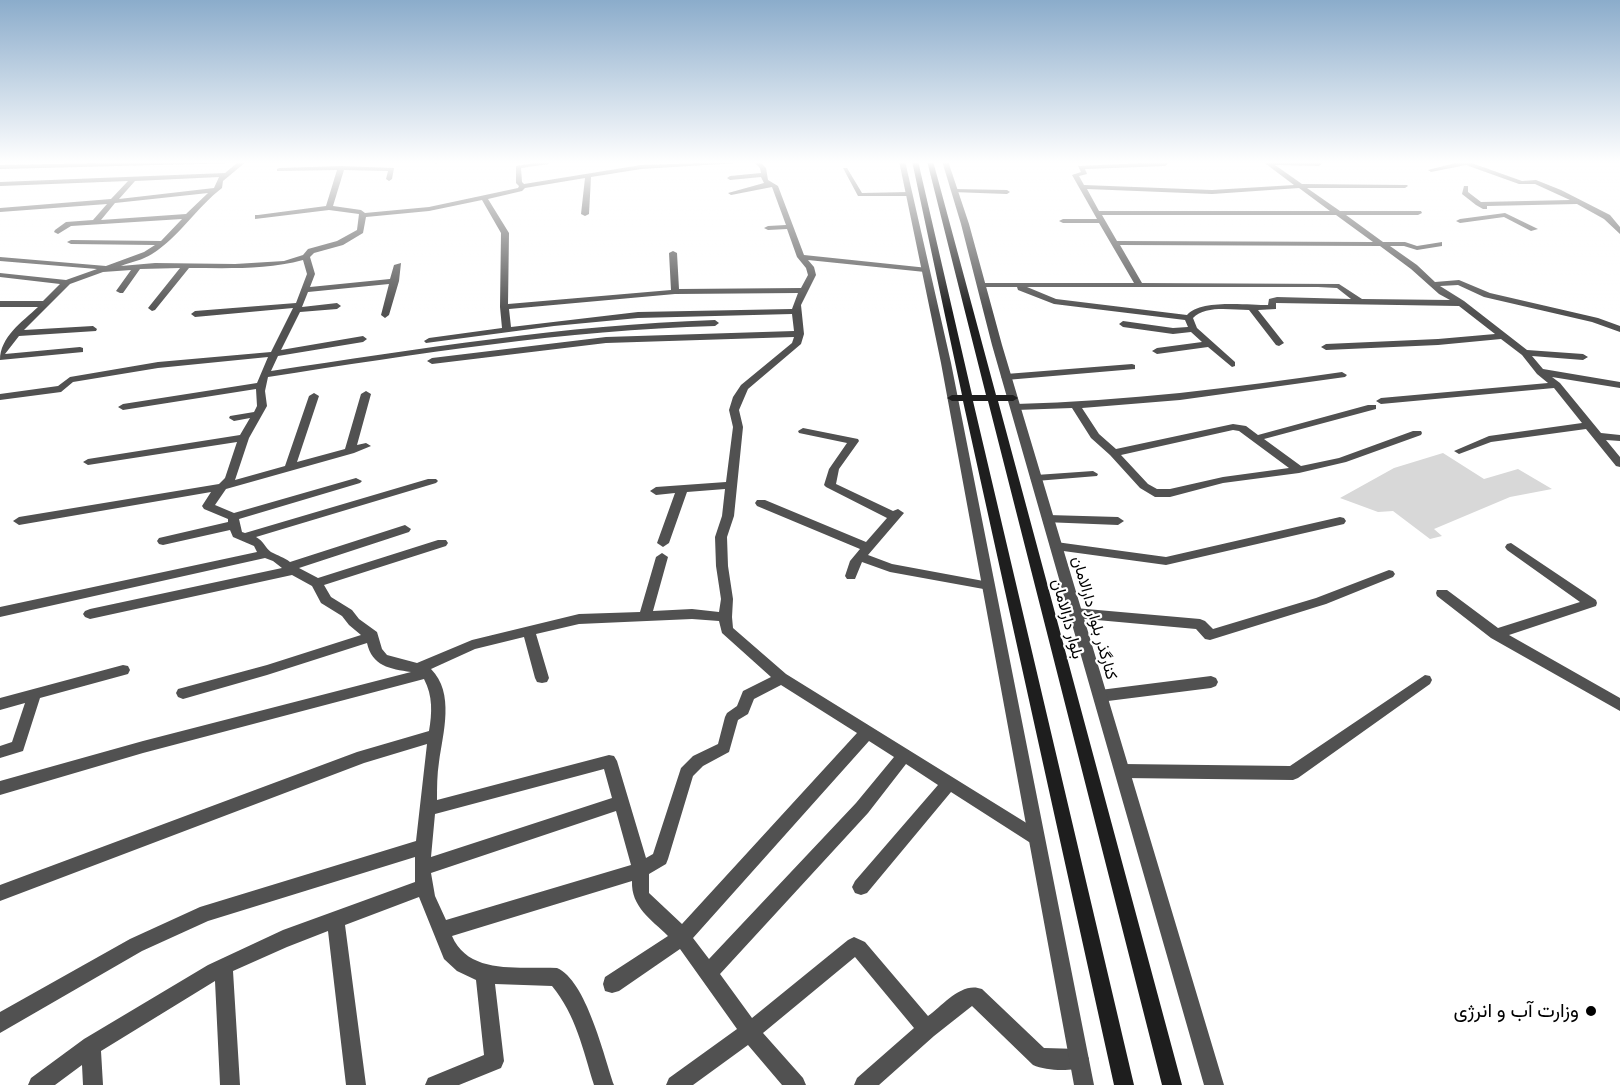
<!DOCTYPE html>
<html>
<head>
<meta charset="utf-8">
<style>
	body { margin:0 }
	canvas { display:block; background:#fff }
</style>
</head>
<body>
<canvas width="1620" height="1085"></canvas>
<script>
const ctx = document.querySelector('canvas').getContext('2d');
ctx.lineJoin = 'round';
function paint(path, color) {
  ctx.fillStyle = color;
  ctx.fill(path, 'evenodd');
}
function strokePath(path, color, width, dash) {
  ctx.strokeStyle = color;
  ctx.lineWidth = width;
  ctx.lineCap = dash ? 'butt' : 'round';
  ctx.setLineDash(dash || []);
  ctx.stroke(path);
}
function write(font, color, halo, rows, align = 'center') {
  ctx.font = font + ' "Fira Sans Condensed",Vazirmatn,sans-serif';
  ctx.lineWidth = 4.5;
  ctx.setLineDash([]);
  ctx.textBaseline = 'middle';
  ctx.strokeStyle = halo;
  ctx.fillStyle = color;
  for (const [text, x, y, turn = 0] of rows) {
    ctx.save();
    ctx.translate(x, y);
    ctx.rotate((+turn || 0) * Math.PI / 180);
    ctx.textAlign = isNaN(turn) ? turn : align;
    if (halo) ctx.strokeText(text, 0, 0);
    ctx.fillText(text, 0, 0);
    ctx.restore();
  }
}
paint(new Path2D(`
	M1443 453 1484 479 1518 469 1552 489 1510 497 1434 529 1442 536 1430 539 1393 511 1378 512 1340 498 1394 468Z`), '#d8d8d8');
paint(new Path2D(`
	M196 161H247L223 181 222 188C197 207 179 237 152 254 143 260 131 262 121 266L155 263 235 264 284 261 303 255 308 249 337 241 357 230 359 214 329 210 255 219V215H258L326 206 337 170 277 171V169L279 168 341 166 394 168 392 179 389 181 386 179 388 171 344 170 333 206 361 210 365 213 429 207 518 188 519 186 516 183V166L547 161 549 162V164L521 168 522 182 524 184 641 165 759 161 766 168 768 180 778 186 804 255 928 268 929 270 925 272 808 260 814 267 816 275 801 305 804 334 801 344 748 389 739 410 743 427 734 516 727 537 728 566 733 599 732 617 733 628 786 674 1041 832 1043 837 1041 842 1035 844 1029 842 951 792 867 893 861 895 855 893 852 887 855 881 938 785 906 764 868 813 720 974 752 1018 848 940 854 937 865 942 928 1016C943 1005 962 981 982 989L1044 1048 1079 1049 1086 1052 1089 1059 1086 1066C1072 1072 1047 1071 1033 1065L972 1006 934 1036 879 1085H854L857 1078 914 1028 855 957 763 1033 803 1078 806 1085H782L748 1045 693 1085H666L669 1078 737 1029 680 949 619 991 612 993 605 991 603 984 605 977 668 936C651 919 631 907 632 881L452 936C469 976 521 966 557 968 586 980 604 1056 614 1085H594C583 1050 576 1015 552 986L495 984 504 1061 501 1068 459 1085H425L428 1078 484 1055 476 980 457 971 444 959 419 897 345 925 366 1085H346L328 931 287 947 233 971 240 1085H220L215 981 101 1051 103 1085H83L82 1065 55 1085H28L31 1078 84 1039 208 965 283 930 415 882V857L208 921 142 951 0 1033V1012L130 939 200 907 416 841 427 744 364 763 0 901V885L357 752 429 731C432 713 433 696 424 679L143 753 0 795V781L143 741 411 672C390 669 372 666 367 643L267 675 183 699 178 697 176 693 178 689 267 665 361 635 349 625 342 616 321 603 312 586 292 575 90 619 85 617 83 614 85 611 90 609 282 568 273 561 265 558 0 617V607L257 552 254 546 233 537 230 530 163 545 159 544 157 541 159 538 228 522V519L204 509 202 506 211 492 19 525 13 521 19 517 219 484 225 478 237 442 88 465 83 462 88 459 240 435 250 418 234 421 229 418 230 416 254 412 257 406 256 389 123 410 118 407 123 404 257 383 268 357 158 368 73 382 61 392 0 400V394L58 386 70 377 158 362 271 352 293 308 195 317 191 314 195 311 296 303 307 274 303 260C266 270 227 268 189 268L155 310 152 311 148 308 180 268 140 269 123 293H120L116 291 131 270 103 272 70 284 24 330 93 326 97 329 96 331 19 336 5 354 80 347 83 348V352L0 360C0 337 22 322 38 307H0V301H43L60 284 0 277V273L66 280 97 269 0 261V257L106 266 144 252 155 245 71 244 67 242 71 240 161 241 182 219 71 226 58 234 54 232 55 230 66 222 93 220 107 204 0 212V208L111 199 128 181 0 186V182L225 173 237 163 0 169V165ZM754 162 760 168 761 173 730 176 727 178 730 180 761 177 764 183 728 193 731 195 772 187 786 225 768 226 764 228 768 230 787 229 797 257 806 268 808 275 801 288 679 289 677 253 673 251 669 253 671 290 508 304 509 233 488 199 522 191 525 188 585 178 581 214 585 216 589 214 591 177 641 169ZM219 177 214 188 119 199 135 181ZM208 193 186 214 101 220 115 203ZM482 200 501 233 500 307 502 328 429 338 424 341 426 343 554 326 638 318 792 314 794 331 606 337 432 358 427 361 432 364 606 343 794 337 792 343 741 385 733 397 729 410 733 427 726 482 656 487 650 491 656 495 675 493 657 543 663 547 669 543 687 492 725 489 722 516 715 537 716 566 721 599 719 612 692 609 653 611 668 557 662 553 656 557 640 612 579 614 472 640 417 663 387 655 382 649 377 632 359 619 352 610 331 597 324 585 446 546 448 543 446 540H438L318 578 299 568 409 532 411 529 405 525 290 562C284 557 278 556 271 552 265 548 264 541 256 537L436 483 438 481 436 479H428L245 533 242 532 239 519 360 483 362 481 356 478 234 513 215 505 226 489 354 453 371 446 366 443 357 445 371 394 366 391 361 394 345 449 297 462 319 396 314 393 309 396 285 466 235 480 249 438 267 406 265 391 268 377C417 354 565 330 715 326L719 323 715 320C565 325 418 349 271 371L278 356 363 342 367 339 363 336 281 350 300 312 337 309 341 306 337 303 302 307 308 292 389 284 381 315 385 318 389 315 399 281 401 263 394 265 390 279 310 287 315 274 310 257 314 253 343 245 363 233 366 217 429 211ZM798 293 792 309 638 312 511 327 509 309 675 294ZM692 619 719 621 722 633 771 677 743 691 737 706 727 713 725 717 718 744 693 756 681 768 653 854 646 858 617 761 614 756 609 755 437 800C437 787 437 775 439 762 443 733 455 693 431 669L475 649 524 637 535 678 537 682 542 683 547 682 549 678 536 634 579 624ZM781 685 857 733 682 924 649 893V874L666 864 668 859 693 776 703 766 729 752 738 720 748 714 754 699ZM869 741 894 757 856 803 709 959 693 938ZM604 769 612 798 431 857 435 814ZM616 811 631 865 446 920 435 896 431 873Z
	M434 161H440L436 164 434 163Z
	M1262 161 1321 163 1322 164 1319 166 1275 165 1302 184 1407 185 1408 186 1405 188H1307L1340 211H1421L1422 213 1418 215H1346L1383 242H1405L1417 246 1442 242V246L1417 250 1404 246H1390L1417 265 1435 282 1459 280 1490 293 1598 318 1620 326V332L1592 322 1484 297 1458 285 1440 286 1464 301 1527 350 1583 354 1588 357 1583 360 1532 356 1543 369 1620 382V388L1552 377 1560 383 1601 433 1620 435V441L1606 440 1620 457V467L1616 466 1586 429 1491 442 1459 454 1454 451 1489 436 1582 423 1554 388 1381 404 1376 401 1381 398 1548 383 1537 374 1522 355 1501 339 1438 345 1326 350 1321 347 1326 344 1438 339 1495 334 1459 306 1276 303V309L1258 310 1284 343 1279 346 1276 345 1249 310C1232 310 1205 305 1193 318L1197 328 1235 362V366L1232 367 1208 347 1157 354 1152 351 1157 348 1202 342 1191 332 1173 334 1123 327 1119 324 1123 321 1173 328 1188 327 1185 320 1054 304 1018 290 1017 287H982L978 285 982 283H1134L1099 223H1063L1059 221 1063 219H1097L1072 175 1081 172 1078 166 1165 162 1168 164 1165 166 1085 169 1087 174 1079 176 1084 185 1212 190 1294 185ZM1299 188 1330 211H1099L1087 189 1212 194ZM1102 215H1336L1373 242 1117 241ZM1120 245 1380 246 1411 269 1439 294 1450 300 1362 299 1339 284 1142 283ZM1027 287H1318L1337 288 1351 299 1277 297 1269 299 1268 305C1248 305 1200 299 1187 315L1056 299Z
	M1458 161H1466L1522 181 1536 180 1561 190 1610 215 1620 227V234L1604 219 1577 204 1487 206V209H1483L1476 205 1462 194 1464 186H1468V192L1481 202 1570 200 1535 184H1519L1466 165 1431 172 1428 170 1459 162Z
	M843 168H847L862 193 909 192 912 194 909 196H858Z
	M955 189 1007 190 1010 192 1007 194 953 192 952 191Z
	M1505 213 1538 229 1531 231 1504 217 1460 223 1456 221 1460 219Z
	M1132 364 1135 365V369L1006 380 1001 377 1006 374Z
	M1342 372 1347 375 1345 377 1180 400 1082 408 1099 434 1116 449 1233 424 1246 426 1258 435 1368 405H1376V409L1264 439 1301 466 1339 458 1413 431H1421L1422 433 1421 435 1346 462 1299 473 1223 483 1170 497H1155L1140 488 1110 455 1091 438 1072 408 1016 410 1011 407 1016 404C1126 401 1234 388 1342 372ZM1233 430 1239 431 1289 468 1223 477 1170 489H1157L1148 484 1121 455Z
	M803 428 858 439 859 441 839 469 836 484 893 511 898 509 904 513 868 555 892 564 989 582 993 583 995 586 993 589 989 590 890 572 862 562 855 579H847L845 576 850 561 860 549 757 506 755 503 757 500H765L866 542 887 518 826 487 824 485 829 469 847 443 799 433 798 431Z
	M1093 471 1098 474 1097 476 1036 481 1030 478 1036 475Z
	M1048 515 1118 517 1124 521 1118 525 1044 522 1042 519Z
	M1340 517 1344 518 1346 521 1344 524 1166 565 1056 550 1050 546 1056 542 1166 557Z
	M1511 543 1596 600 1597 603 1596 606 1509 635 1620 698V711L1491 638 1437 596 1436 593 1437 590H1447L1498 628 1580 602 1507 550 1505 547 1507 544Z
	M1389 570 1393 571 1395 574 1393 577 1326 604 1210 640 1205 639 1196 629 1075 618 1070 616 1068 613 1070 610 1075 608 1200 619 1205 621 1213 629 1316 598Z
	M123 665 128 666 130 670 128 674 40 698 23 751 0 758V746L12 742 25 703 0 710V698Z
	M1425 675 1430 676 1432 680 1430 684 1298 778 1293 780 1123 778 1118 776 1115 771 1118 766 1123 764 1290 766Z
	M1211 676 1216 678 1218 682 1216 686 1211 688 1100 702 1095 700 1093 696 1095 692 1100 690Z`), '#515151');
paint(new Path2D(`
	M899 161H905L951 363 1094 1085H1074L941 363Z
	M942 161H948L969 224 1002 345 1224 1085H1204L992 345 961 224Z`), '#515151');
paint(new Path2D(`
	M912 161H918L972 395H986L927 161H933L996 395H1013L1018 398 1013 401H998L1182 1085H1162L988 401H973L1134 1085H1114L963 401H952L947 398 952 395H962Z`), '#1e1e1e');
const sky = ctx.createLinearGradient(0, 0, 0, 312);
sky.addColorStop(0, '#8baccb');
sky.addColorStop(0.52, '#fff');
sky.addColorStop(1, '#ffffff00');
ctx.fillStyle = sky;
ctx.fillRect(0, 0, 1620, 312);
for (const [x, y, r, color] of [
	[1591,1011,6,"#000"]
]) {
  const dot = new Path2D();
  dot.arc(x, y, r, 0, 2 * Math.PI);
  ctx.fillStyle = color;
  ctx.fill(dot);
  strokePath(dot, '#fff', 2);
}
write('16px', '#000', '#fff', [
	["کنارگذر بلوار دارالامان",1094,618,74],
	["بلوار دارالامان",1067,619,75]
]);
write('20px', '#000', '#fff', [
	["وزارت آب و انرژی",1579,1011]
], 'right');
</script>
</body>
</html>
